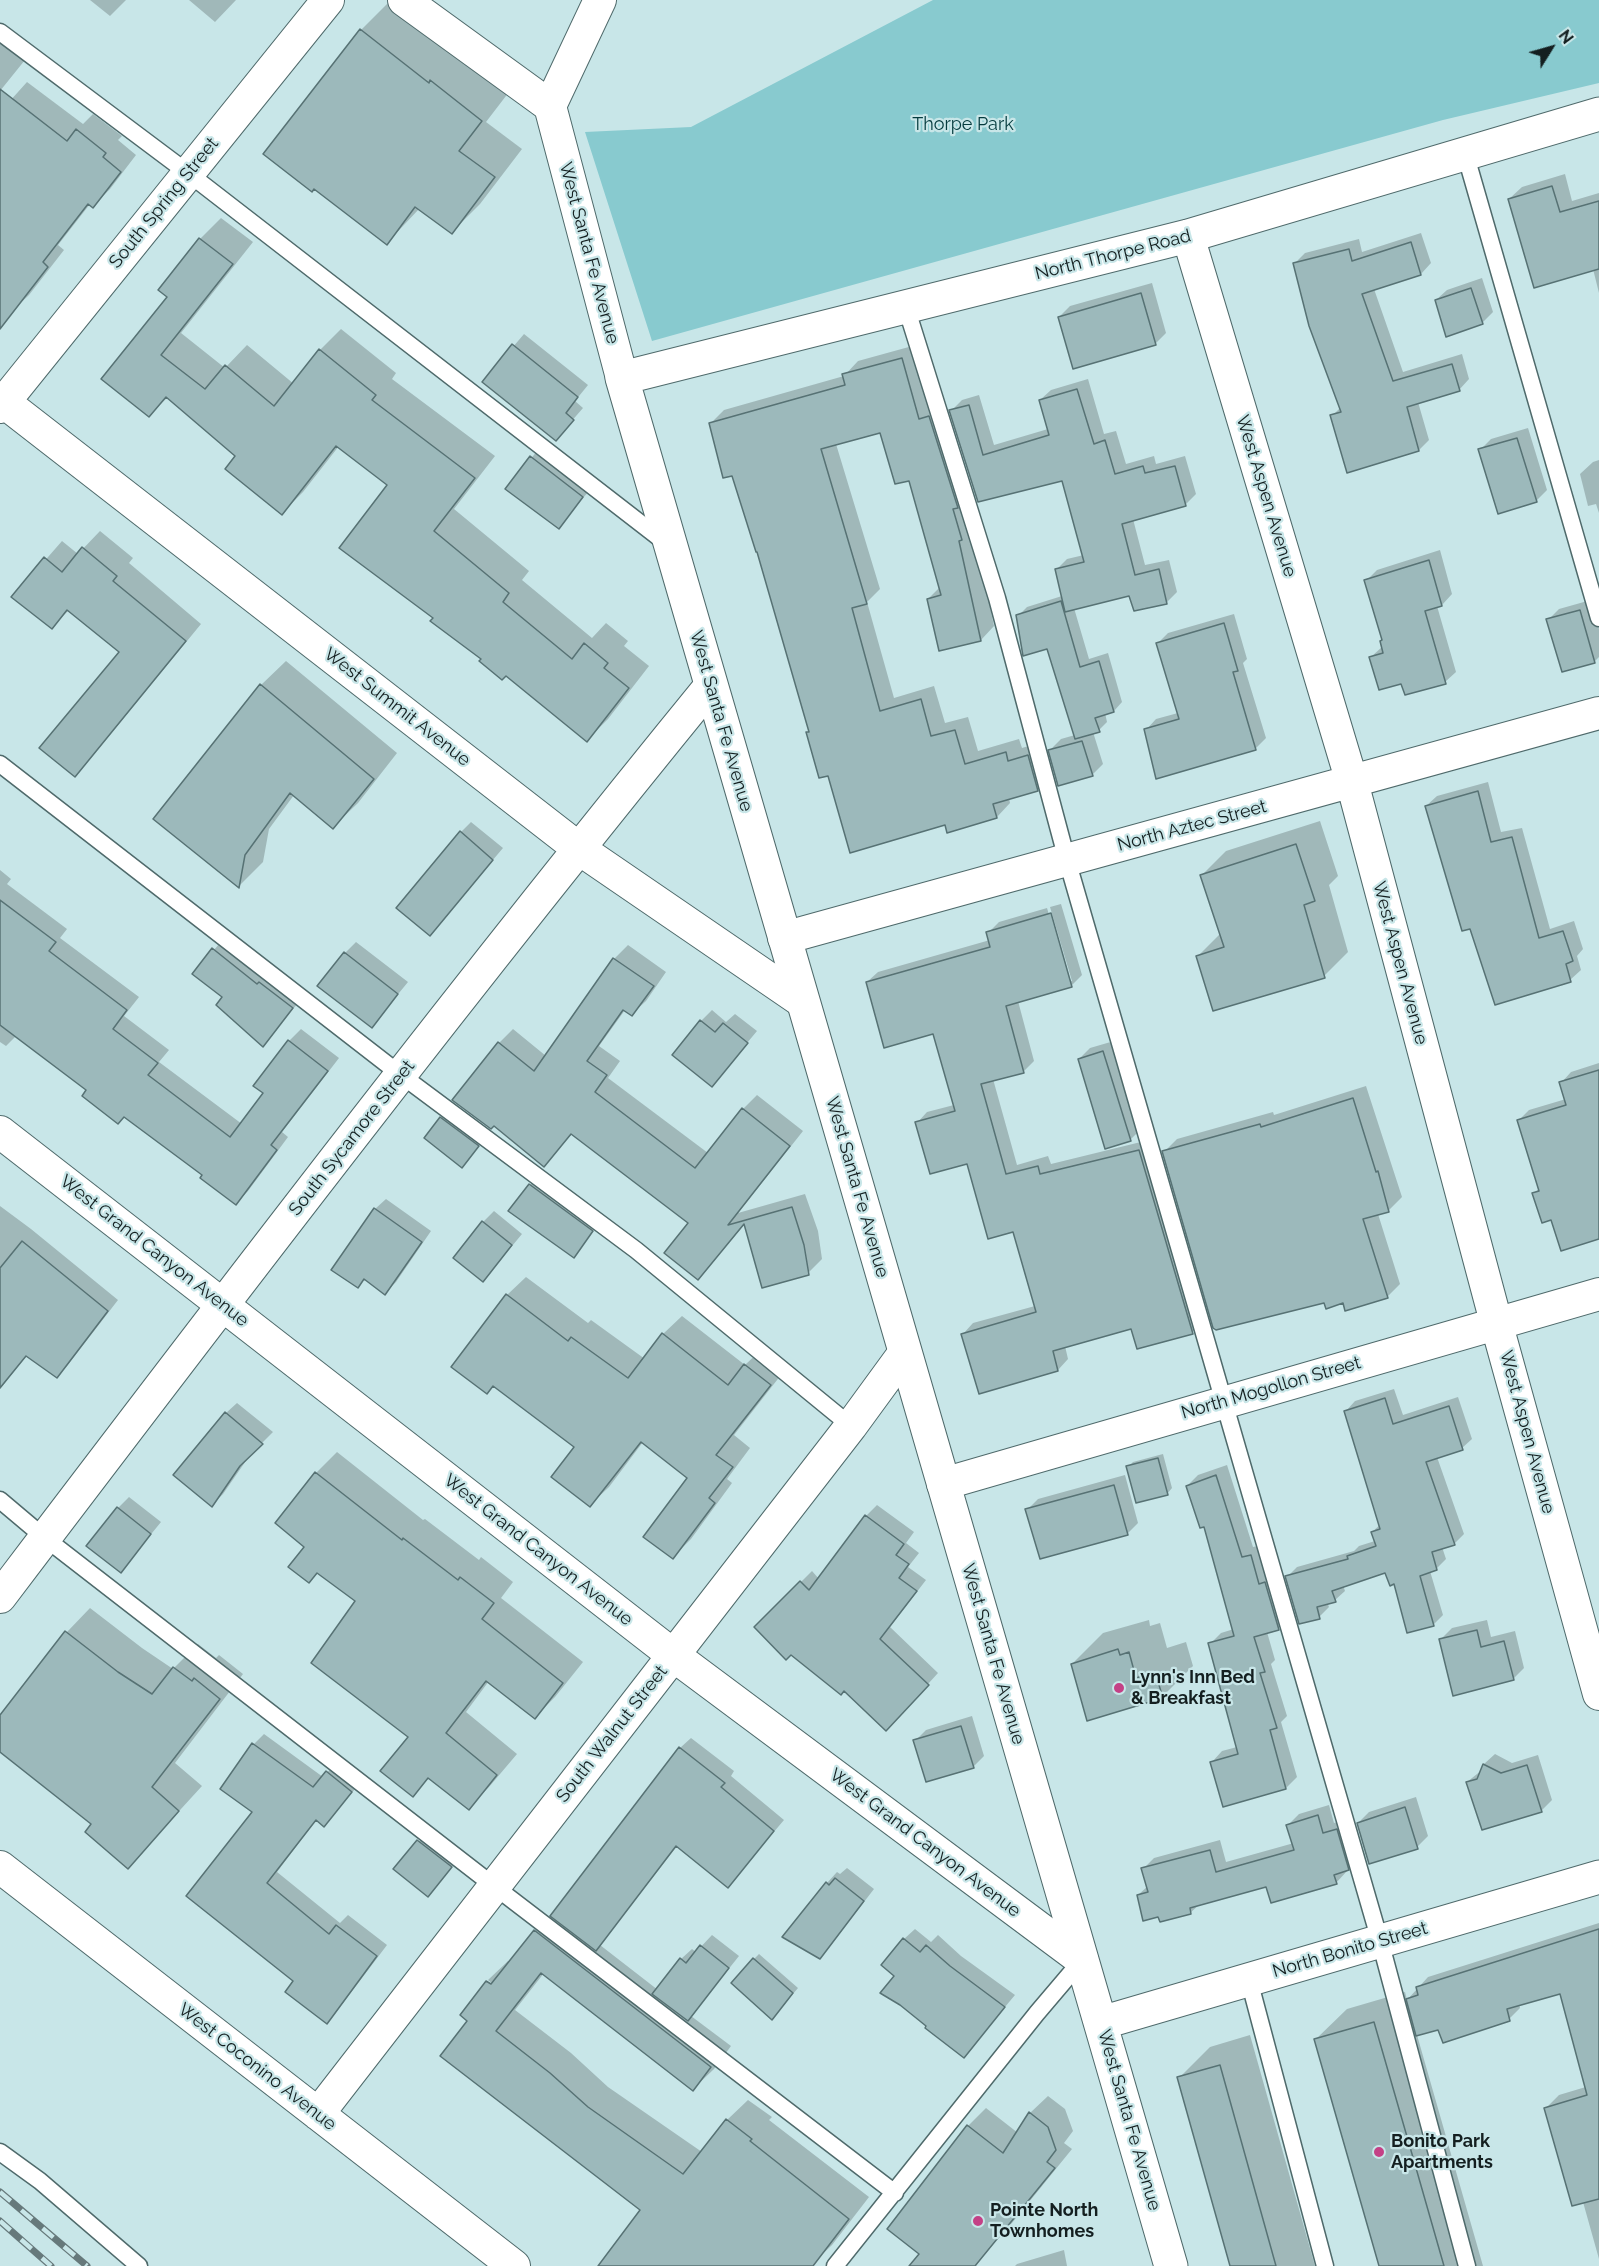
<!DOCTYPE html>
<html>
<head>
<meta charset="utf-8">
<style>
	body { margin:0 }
	#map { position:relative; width:1599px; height:2266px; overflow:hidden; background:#c8e6e8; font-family:Raleway,sans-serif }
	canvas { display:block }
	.north { position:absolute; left:1521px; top:18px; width:60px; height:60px; -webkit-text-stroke:4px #c8e6e8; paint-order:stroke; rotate:53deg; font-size:16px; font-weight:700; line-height:24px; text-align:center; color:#141f20 }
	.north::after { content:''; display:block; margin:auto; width:21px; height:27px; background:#141f20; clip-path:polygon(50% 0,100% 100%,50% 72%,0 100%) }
</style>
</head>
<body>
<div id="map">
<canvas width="1599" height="2266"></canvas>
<div class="north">N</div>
</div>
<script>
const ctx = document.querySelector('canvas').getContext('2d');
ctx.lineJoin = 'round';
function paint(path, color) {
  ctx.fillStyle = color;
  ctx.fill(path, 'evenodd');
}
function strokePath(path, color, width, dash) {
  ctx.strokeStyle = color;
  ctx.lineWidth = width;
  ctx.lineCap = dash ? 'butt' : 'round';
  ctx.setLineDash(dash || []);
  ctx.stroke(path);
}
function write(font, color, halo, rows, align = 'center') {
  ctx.font = font + ' Raleway,sans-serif';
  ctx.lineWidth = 4.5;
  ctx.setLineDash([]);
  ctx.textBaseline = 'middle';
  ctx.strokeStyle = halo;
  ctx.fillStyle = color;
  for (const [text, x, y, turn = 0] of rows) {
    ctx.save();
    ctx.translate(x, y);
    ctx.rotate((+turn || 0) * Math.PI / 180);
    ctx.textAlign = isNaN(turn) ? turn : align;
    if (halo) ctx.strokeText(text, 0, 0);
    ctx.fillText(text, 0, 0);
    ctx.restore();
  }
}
paint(new Path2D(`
	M933 0H1599V83L1443 120 652 341 585 132 691 127Z`), '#88cacf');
paint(new Path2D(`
	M90 0H126L110 16Z
	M189 0H236L215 22Z
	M389 2 458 55 509 92 486 122 522 149 480 204 452 232 419 209 387 243 361 30Z
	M0 40 29 55 0 91Z
	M27 82 83 124 93 114 122 136 118 140 136 155 110 189 93 206 90 204 58 245 64 250 29 295 12 311 0 301V112Z
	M1565 174 1572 201 1599 193V293L1593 269 1509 199 1522 187Z
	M221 218 253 242 181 333 225 368 247 345 294 384 320 350 341 329 396 373 392 379 495 456 454 509 529 571 522 580 592 638 606 623 628 641 624 646 649 666 608 719 587 740 506 675 483 659 435 618 389 484 339 446 303 492 282 513 237 456 168 397 149 415 169 297 160 290 200 239Z
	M1421 233 1431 263 1421 274 1374 289 1403 372 1462 354 1469 379 1459 390 1418 402 1429 440 1419 450 1332 416 1341 407 1295 263 1305 253 1359 239 1362 252Z
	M1482 278 1493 312 1482 323 1436 300 1447 290Z
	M1152 283 1166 333 1155 344 1059 317 1070 306Z
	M524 334 588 385 575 401 583 408 556 439 484 381Z
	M916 345 973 527 994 626 981 640 928 599 940 587 910 479 881 431 836 444 880 589 867 602 894 698 934 686 945 723 968 717 978 751 1019 739 1022 748 1042 742 1051 776 1037 790 1009 798 1010 803 997 817 946 824 829 774 808 733 810 730 758 550 733 474 710 424 724 410 844 376 858 361Z
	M1088 379 1104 434 1116 431 1126 464 1154 456 1156 464 1185 456 1196 494 1185 505 1133 519 1145 565 1169 560 1177 592 1166 603 1130 594 1074 608 1089 659 1108 653 1122 702 1114 711 1105 713 1107 722 1099 730 1093 732 1103 764 1092 775 1050 750 1061 739 1075 735 1048 647 1018 616 1027 607 1062 596 1056 570 1067 559 1084 555 1063 479 979 501 951 411 962 400 979 395 994 445 1048 429 1040 400 1051 390Z
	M1528 428 1547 490 1536 501 1480 450 1491 439Z
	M541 446 593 486 559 527 507 489Z
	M1599 460V513L1596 504 1588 506 1580 474 1593 462Z
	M100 531 133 558 129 563 201 624 91 758 75 775 121 652 69 610 52 627 14 596 62 541 78 554Z
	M1440 550 1452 594 1442 605 1437 606 1456 672 1445 682 1371 657 1383 646V639L1366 581 1377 570Z
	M1591 600 1599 629V657L1595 661 1563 670 1548 620 1559 609Z
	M1234 614 1247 659 1243 663 1266 738 1255 749 1146 730 1156 719 1178 713 1158 643 1168 633Z
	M286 661 397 753 358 803 333 827 294 795 269 829 263 862 239 886 261 685Z
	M1488 782 1501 832 1522 828 1550 929 1574 921 1583 949 1577 956 1581 970 1570 980 1471 927 1426 806 1437 796Z
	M1320 821 1338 876 1329 885 1348 952 1324 976 1198 956 1221 933 1202 875 1226 851Z
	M471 822 503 848 430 934 461 832Z
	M0 870 11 879 7 884 67 929 60 938 139 997 124 1016 169 1050 159 1062 242 1124 265 1093 289 1041 301 1029 339 1058 282 1132 288 1137 248 1191 236 1203 204 1175 17 1035 6 1046 0 1042Z
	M1061 904 1082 975 1071 986 1018 1001 1034 1061 1023 1072 993 1079 1017 1165 1048 1156 1051 1164 1149 1140 1203 1322 1192 1332 1132 1327 1065 1346 1068 1359 1058 1370 963 1334 973 1323 1035 1306 1014 1231 968 1162 917 1123 927 1112 954 1105 934 1032 867 982 878 972 990 940 988 933 999 922 1047 908 1069 981H1072L1050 907Z
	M224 938 303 997 263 1045 224 997 194 974Z
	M356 942 408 982 372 1026 345 953Z
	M628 945 666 972 646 1001 632 1014 625 1010 599 1046 620 1061 608 1078 708 1153 743 1109 757 1095 803 1131 738 1213 805 1194 818 1231 822 1259 808 1273 746 1223 698 1278 690 1223 573 1133 544 1165 499 1043 513 1029 546 1056 614 959Z
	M712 1010 726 1022 735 1014 757 1031 712 1085 701 1021Z
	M1114 1041 1141 1129 1130 1140 1079 1059 1090 1048Z
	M1599 1063V1237L1552 1218 1534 1193 1540 1188 1518 1121 1529 1110 1566 1099 1561 1083 1571 1072Z
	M1366 1086 1402 1197 1389 1210 1378 1214 1400 1284 1387 1297 1325 1302 1164 1152 1177 1139 1273 1112 1274 1115Z
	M452 1107 488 1134 462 1166 441 1118Z
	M538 1177 600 1222 573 1256 530 1185Z
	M386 1199 431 1231 396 1282 385 1293 365 1278 358 1286 375 1209Z
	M0 1206 31 1229 118 1300 67 1366 56 1376 27 1355 0 1389Z
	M494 1211 522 1234 493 1269 483 1222Z
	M526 1277 588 1323 591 1320 645 1359 663 1334 682 1316 745 1365 764 1347 788 1366 734 1435 750 1448 727 1479 732 1483 691 1539 673 1557 689 1478 643 1442 609 1487 590 1505 577 1447 507 1295Z
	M1394 1389 1403 1415 1458 1397 1472 1439 1462 1448 1437 1457 1464 1534 1454 1544 1442 1547 1446 1559 1436 1569 1430 1571 1443 1615 1433 1625 1386 1571 1343 1585 1345 1591 1335 1600 1327 1602 1329 1607 1319 1617 1287 1577 1297 1567 1354 1551 1359 1546 1375 1541 1372 1532 1381 1524 1346 1411 1355 1401Z
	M237 1403 273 1432 250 1455 223 1494 212 1505 226 1413Z
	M337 1452 423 1520 425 1519 479 1560 481 1557 513 1582 501 1598 583 1662 555 1697 535 1717 489 1681 466 1712 517 1754 489 1787 468 1808 430 1777 413 1795 410 1736 358 1601 319 1572 309 1581 306 1546 277 1523 316 1473Z
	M1163 1454 1172 1488 1167 1494 1128 1467 1133 1462Z
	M1227 1465 1253 1547 1262 1545 1289 1618 1278 1628 1267 1632 1275 1660 1271 1664 1287 1716 1281 1722 1297 1777 1286 1788 1212 1762 1222 1751 1237 1747 1210 1644 1221 1633 1234 1629 1205 1525 1187 1486 1198 1475Z
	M1125 1475 1138 1523 1127 1534 1027 1510 1038 1499Z
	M129 1497 161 1522 121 1571 118 1508Z
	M877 1505 914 1532 906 1543 919 1553 908 1567 926 1580 890 1627 938 1673 897 1718 844 1689 756 1627 812 1571 819 1579 866 1516Z
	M90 1608 142 1648 173 1669 198 1644 216 1658 219 1655 243 1674 175 1763 202 1786 128 1867 93 1824 0 1750V1718L67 1632Z
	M1149 1620 1150 1626 1160 1623 1167 1648 1186 1642 1193 1666 1162 1697 1072 1664 1103 1633Z
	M1487 1620 1491 1637 1515 1631 1524 1668 1513 1679 1441 1639 1452 1628Z
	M972 1716 984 1756 973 1767 915 1741 926 1730Z
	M264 1734 323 1777 338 1761 362 1781 324 1825 317 1819 277 1872 340 1923 348 1915 387 1945 337 2011 327 2022 295 1981 188 1896 254 1812V1744Z
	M691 1738 734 1771 731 1776 784 1820 728 1886 678 1845 600 1945 658 1990 681 1959 692 1949 696 1952 712 1935 739 1956 691 2016 731 2046 714 2069 693 2089 544 1973 515 2010 571 2053 608 2087 702 2152 727 2120 748 2100 772 2117 769 2120 869 2197 832 2245 811 2265 604 2266 642 2209 462 2014 488 1981V1984L498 1988 488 1980 508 1961 510 1963 535 1931 555 1910 680 1748Z
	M1495 1754 1512 1763 1538 1755 1552 1800 1541 1811 1467 1782 1482 1770 1484 1764Z
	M1416 1797 1428 1836 1417 1847 1358 1823 1369 1812Z
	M1329 1805 1334 1823 1347 1819 1359 1858 1336 1883 1267 1885 1200 1904 1190 1913 1160 1915 1138 1895 1148 1886 1143 1869 1154 1858 1220 1840 1226 1862 1294 1843 1288 1825 1299 1814Z
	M429 1830 461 1856 428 1895 395 1869Z
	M847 1868 874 1889 830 1946 819 1957 827 1883 837 1872 840 1874Z
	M1599 1923V2063L1561 1992 1519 2004 1520 2008 1509 2019 1439 2028 1417 2035 1483 2266H1380L1316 2039 1347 2009 1405 1992 1407 2000 1428 1977Z
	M915 1929 931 1942 938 1935 961 1956 1015 1995 964 2056 928 2026 896 1975 904 1939Z
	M759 1954 798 1988 777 2013 754 1959Z
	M1250 2035 1315 2266H1232L1179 2078 1210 2047Z
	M1599 2083V2259L1583 2202 1546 2108 1559 2095Z
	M1048 2096 1065 2109 1073 2131 1064 2143 1072 2149 1012 2223 993 2241 976 2266H911L921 2253 968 2126 986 2108 1018 2133 1030 2113Z
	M1064 2250 1067 2266H1015L1017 2264Z`), '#0003');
const building = new Path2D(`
	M360 29 429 83 430 80 482 121 459 151 495 177 452 234 415 207 387 245 314 189 312 192 263 154Z
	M0 89 67 141 76 129 106 153 103 157 121 172 93 208 88 204 43 262 48 267 0 329Z
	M1552 186 1560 212 1599 201V269L1534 288 1508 199Z
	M199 238 233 264 161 355 205 389 225 365 274 406 319 349 376 395 372 400 475 478 434 531 509 593 503 602 572 659 584 643 608 663 604 668 629 688 587 742 506 676 502 680 479 661 481 659 430 621 433 618 339 548 387 485 336 446 282 515 225 469 235 456 166 397 149 417 101 379 167 297 158 290Z
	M1411 242 1421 275 1362 294 1393 381 1452 364 1460 391 1407 407 1419 451 1347 473 1330 415 1341 412 1309 326 1293 263 1349 249 1352 261Z
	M1471 288 1483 324 1446 337 1435 300Z
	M1141 293 1156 345 1073 369 1058 317Z
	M512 344 578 397 566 413 574 420 556 441 482 382Z
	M902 358 919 419 929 416 958 508 953 509 962 540 959 541 981 641 939 651 927 599 941 595 909 481 895 484 880 433 821 449 867 604 852 608 880 711 921 699 931 736 955 730 965 764 1006 752 1008 761 1028 755 1038 791 993 804 997 818 947 833 945 825 850 853 828 776 819 778 806 732H809L757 552H756L732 476 723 478 709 423 845 385 842 374Z
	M1077 389 1094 444 1105 440 1115 474 1143 466 1145 473 1175 466 1186 506 1122 524 1135 575 1159 569 1167 604 1134 611 1129 596 1065 612 1055 569 1084 562 1062 481 978 502 949 410 969 405 983 455 1049 435 1039 400Z
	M1517 438 1537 502 1498 514 1478 449Z
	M530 456 583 497 559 529 505 489Z
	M82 547 117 576 113 581 186 641 75 777 39 748 119 652 67 610 52 629 11 597 44 557 62 572Z
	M1429 560 1442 606 1425 611 1446 684 1405 695 1401 684 1379 690 1369 657 1383 653 1380 641 1382 640 1364 580Z
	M1061 601 1080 667 1099 661 1114 712 1095 718 1100 732 1075 739 1047 649 1023 656 1016 615Z
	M1580 610 1595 663 1562 672 1546 619Z
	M1224 623 1238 671 1233 672 1256 750 1156 779 1144 729 1179 719 1156 643Z
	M260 684 374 779 333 829 290 793 245 855 239 888 153 819Z
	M1082 741 1093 776 1058 786 1048 750Z
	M1478 791 1491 842 1512 837 1539 938 1563 931 1573 961 1566 964 1571 982 1495 1005 1470 929 1462 931 1425 806Z
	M460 831 493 860 430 936 396 908Z
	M1296 844 1315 901 1304 905 1325 978 1213 1011 1196 956 1224 947 1200 875Z
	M0 900 56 942 49 951 127 1010 113 1029 158 1063 148 1075 230 1137 263 1093 253 1086 288 1040 328 1071 271 1145 277 1150 236 1205 200 1178 202 1175 124 1117 118 1124 82 1096 86 1090 0 1025Z
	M1051 913 1072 987 1006 1006 1024 1073 981 1084 1006 1174 1038 1166 1040 1174 1139 1150 1193 1334 1137 1349 1131 1329 1053 1351 1058 1371 979 1394 961 1334 1036 1312 1013 1232 988 1239 967 1164 930 1174 915 1122 955 1111 933 1034 884 1048 866 982 990 947 986 932Z
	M212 948 257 984 259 982 293 1008 263 1047 216 1005 222 997 192 974Z
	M344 952 398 994 372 1028 317 986Z
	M613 958 654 986 632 1016 623 1010 587 1061 607 1075 595 1092 695 1168 742 1108 790 1146 728 1225 792 1207 804 1245 809 1275 762 1288 744 1224 698 1280 664 1253 688 1223 571 1134 544 1167 494 1126 491 1129 452 1100 498 1042 534 1071Z
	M700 1020 715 1032 723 1023 748 1043 712 1087 672 1055Z
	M1103 1051 1131 1141 1105 1149 1078 1059Z
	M1599 1070V1239L1561 1251 1551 1220 1542 1223 1532 1193 1539 1191 1517 1120 1566 1105 1559 1082Z
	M1353 1098 1376 1172 1378 1171 1389 1212 1363 1219 1388 1298 1345 1311 1343 1303 1326 1309 1324 1303 1216 1330 1213 1328 1162 1151 1260 1124 1261 1127Z
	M440 1117 479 1146 462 1168 424 1138Z
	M529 1184 593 1231 574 1258 508 1211Z
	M374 1208 422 1242 385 1295 364 1279 358 1288 331 1270Z
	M482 1221 512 1245 483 1282 453 1258Z
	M22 1241 108 1311 57 1378 26 1356 0 1388V1268Z
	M506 1294 568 1341 571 1337 628 1378 662 1333 728 1385 744 1364 771 1385 716 1455 733 1467 709 1498 715 1503 673 1559 643 1537 687 1478 641 1442 590 1507 551 1477 574 1447 493 1386 487 1394 451 1367Z
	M1385 1398 1393 1424 1449 1406 1463 1450 1426 1462 1455 1545 1432 1552 1437 1570 1420 1576 1434 1626 1407 1633 1394 1584 1390 1586 1385 1573 1332 1591 1336 1602 1317 1607 1320 1619 1299 1624 1285 1576 1348 1559 1347 1556 1376 1546 1371 1532 1380 1529 1344 1411Z
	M225 1412 263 1444 240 1466 212 1507 173 1475Z
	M1158 1458 1168 1495 1136 1503 1126 1466Z
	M315 1472 402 1540 403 1538 458 1580 460 1577 494 1603 482 1619 563 1683 535 1719 486 1681 446 1733 497 1775 469 1810 428 1778 413 1797 380 1771 408 1737 311 1663 355 1601 317 1573 309 1583 288 1567 304 1547 275 1523Z
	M1216 1475 1242 1557 1251 1555 1259 1584 1265 1582 1279 1630 1254 1637 1265 1672 1260 1673 1277 1728 1270 1730 1286 1789 1223 1807 1210 1762 1238 1754 1208 1643 1234 1636 1204 1527 1200 1528 1186 1486Z
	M1114 1485 1128 1535 1040 1559 1025 1509Z
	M117 1507 151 1534 121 1573 86 1546Z
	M865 1515 904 1544 896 1555 909 1564 899 1578 917 1591 880 1639 929 1685 886 1731 844 1691 841 1695 791 1655 786 1660 754 1627 800 1581 809 1590Z
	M1477 1630 1481 1647 1504 1641 1514 1680 1453 1696 1439 1639Z
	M65 1631 118 1672 152 1694 173 1667 192 1681 194 1678 220 1699 152 1787 179 1811 128 1869 85 1832 91 1824 0 1752V1715Z
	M1118 1649 1120 1655 1129 1652 1136 1678 1155 1672 1163 1698 1087 1721 1071 1664Z
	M961 1726 974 1768 926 1782 913 1740Z
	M252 1743 313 1787 326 1771 352 1792 324 1827 316 1820 267 1883 329 1934 336 1925 377 1956 327 2024 285 1992 293 1981 186 1896 252 1812 220 1789Z
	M679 1747 725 1783 721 1787 774 1831 728 1888 676 1846 596 1951 550 1916Z
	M1483 1764 1501 1773 1527 1765 1542 1812 1482 1830 1466 1782 1477 1779Z
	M1405 1807 1418 1849 1369 1864 1357 1823Z
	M1318 1815 1323 1833 1337 1829 1349 1870 1334 1875 1337 1884 1271 1903 1266 1887 1190 1908 1191 1914 1160 1922 1158 1917 1143 1921 1137 1895 1148 1892 1141 1868 1210 1850 1216 1872 1294 1850 1286 1825Z
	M417 1840 452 1867 428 1897 393 1869Z
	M835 1878 864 1901 820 1959 782 1937 826 1882 829 1885Z
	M1599 1929V2199L1572 2206 1544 2108 1587 2095 1560 1994 1507 2009 1510 2021 1443 2043 1438 2030 1416 2036 1406 1999 1418 1995 1416 1987Z
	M534 1930 711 2067 693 2091 541 1973 496 2031 550 2073 588 2107 683 2174 726 2119 752 2139 750 2141 849 2219 813 2266H598L640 2210 440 2056 467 2021 460 2015 486 1981 491 1984Z
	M903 1938 920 1952 926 1945 950 1966 1005 2007 964 2058 925 2028 926 2026 900 2005 880 1993 894 1976 881 1965Z
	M700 1945 729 1968 688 2021 652 1994 680 1958 686 1963Z
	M753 1958 793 1993 772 2020 731 1983Z
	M1374 2022 1412 2154 1444 2266H1379L1314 2039Z
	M1220 2065 1276 2266H1230L1177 2077Z
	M1029 2112 1048 2127 1056 2150 1047 2162 1055 2168 975 2266H909L919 2254 887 2229 967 2125 1003 2153Z`);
paint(building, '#9cb9bb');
strokePath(building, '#577274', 1.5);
const service = new Path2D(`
	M0 32 188 173 666 543
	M1465 153 1599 618
	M906 307 997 598 1067 860 1380 1941 1467 2266
	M0 764 401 1075 636 1250 851 1426
	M0 1500 45 1538 494 1886 895 2193
	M1249 1980 1325 2266
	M0 2152 40 2181 139 2266
	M835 2266 1037 2013 1082 1960`);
const minor = new Path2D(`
	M404 0 550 106
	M550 106 622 378
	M550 106 600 0
	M1188 236 1352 782 1496 1322 1599 1694
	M0 399 578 848 803 1002
	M0 407 328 0
	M784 938 1599 713
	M0 1132 673 1655 1082 1960
	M943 1484 1599 1294
	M0 1597C233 1290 467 984 711 685
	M0 1867 514 2266
	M318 2114 851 1426 905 1352`);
const tertiary = new Path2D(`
	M1101 2023 1599 1877
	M1171 2266 622 378 1188 236 1599 114`);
strokePath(service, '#4f6a6b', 19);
strokePath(minor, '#4f6a6b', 34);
strokePath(tertiary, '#4f6a6b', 35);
strokePath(service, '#fff', 16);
strokePath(minor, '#fff', 32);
strokePath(tertiary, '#fff', 33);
const rail = new Path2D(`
	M0 2192 87 2266
	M0 2221 51 2266`);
strokePath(rail, '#66797b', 7);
strokePath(rail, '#c8e6e8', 4.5, [14]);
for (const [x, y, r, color] of [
	[1119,1688,6,"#c44186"],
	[1379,2152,6,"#c44186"],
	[978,2221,6,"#c44186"]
]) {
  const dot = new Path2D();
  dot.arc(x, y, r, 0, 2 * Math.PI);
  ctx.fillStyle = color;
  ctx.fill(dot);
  strokePath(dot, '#c8e6e8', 2);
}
write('18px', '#043b3e', '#c8e6e8', [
	["Thorpe Park",963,125]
]);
write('18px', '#141f20', '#c8e6e8', [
	["South Spring Street",164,203,-51],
	["West Santa Fe Avenue",589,253,75],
	["North Thorpe Road",1113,255,-14],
	["West Aspen Avenue",1266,496,73],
	["West Summit Avenue",397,707,38],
	["West Santa Fe Avenue",721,721,74],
	["North Aztec Street",1192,826,-15],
	["West Aspen Avenue",1400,963,75],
	["South Sycamore Street",352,1138,-52],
	["West Santa Fe Avenue",857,1187,74],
	["West Grand Canyon Avenue",154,1251,38],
	["North Mogollon Street",1271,1388,-16],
	["West Aspen Avenue",1527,1432,75],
	["West Grand Canyon Avenue",538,1550,38],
	["West Santa Fe Avenue",993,1654,74],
	["South Walnut Street",612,1734,-52],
	["West Grand Canyon Avenue",925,1843,37],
	["North Bonito Street",1350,1950,-16],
	["West Coconino Avenue",257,2067,38],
	["West Santa Fe Avenue",1129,2120,74]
]);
write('bold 18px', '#141f20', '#c8e6e8', [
	["Lynn's Inn Bed",1131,1678],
	["& Breakfast",1131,1699],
	["Bonito Park",1391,2142],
	["Apartments",1391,2163],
	["Pointe North",990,2211],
	["Townhomes",990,2232]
], 'left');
</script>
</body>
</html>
